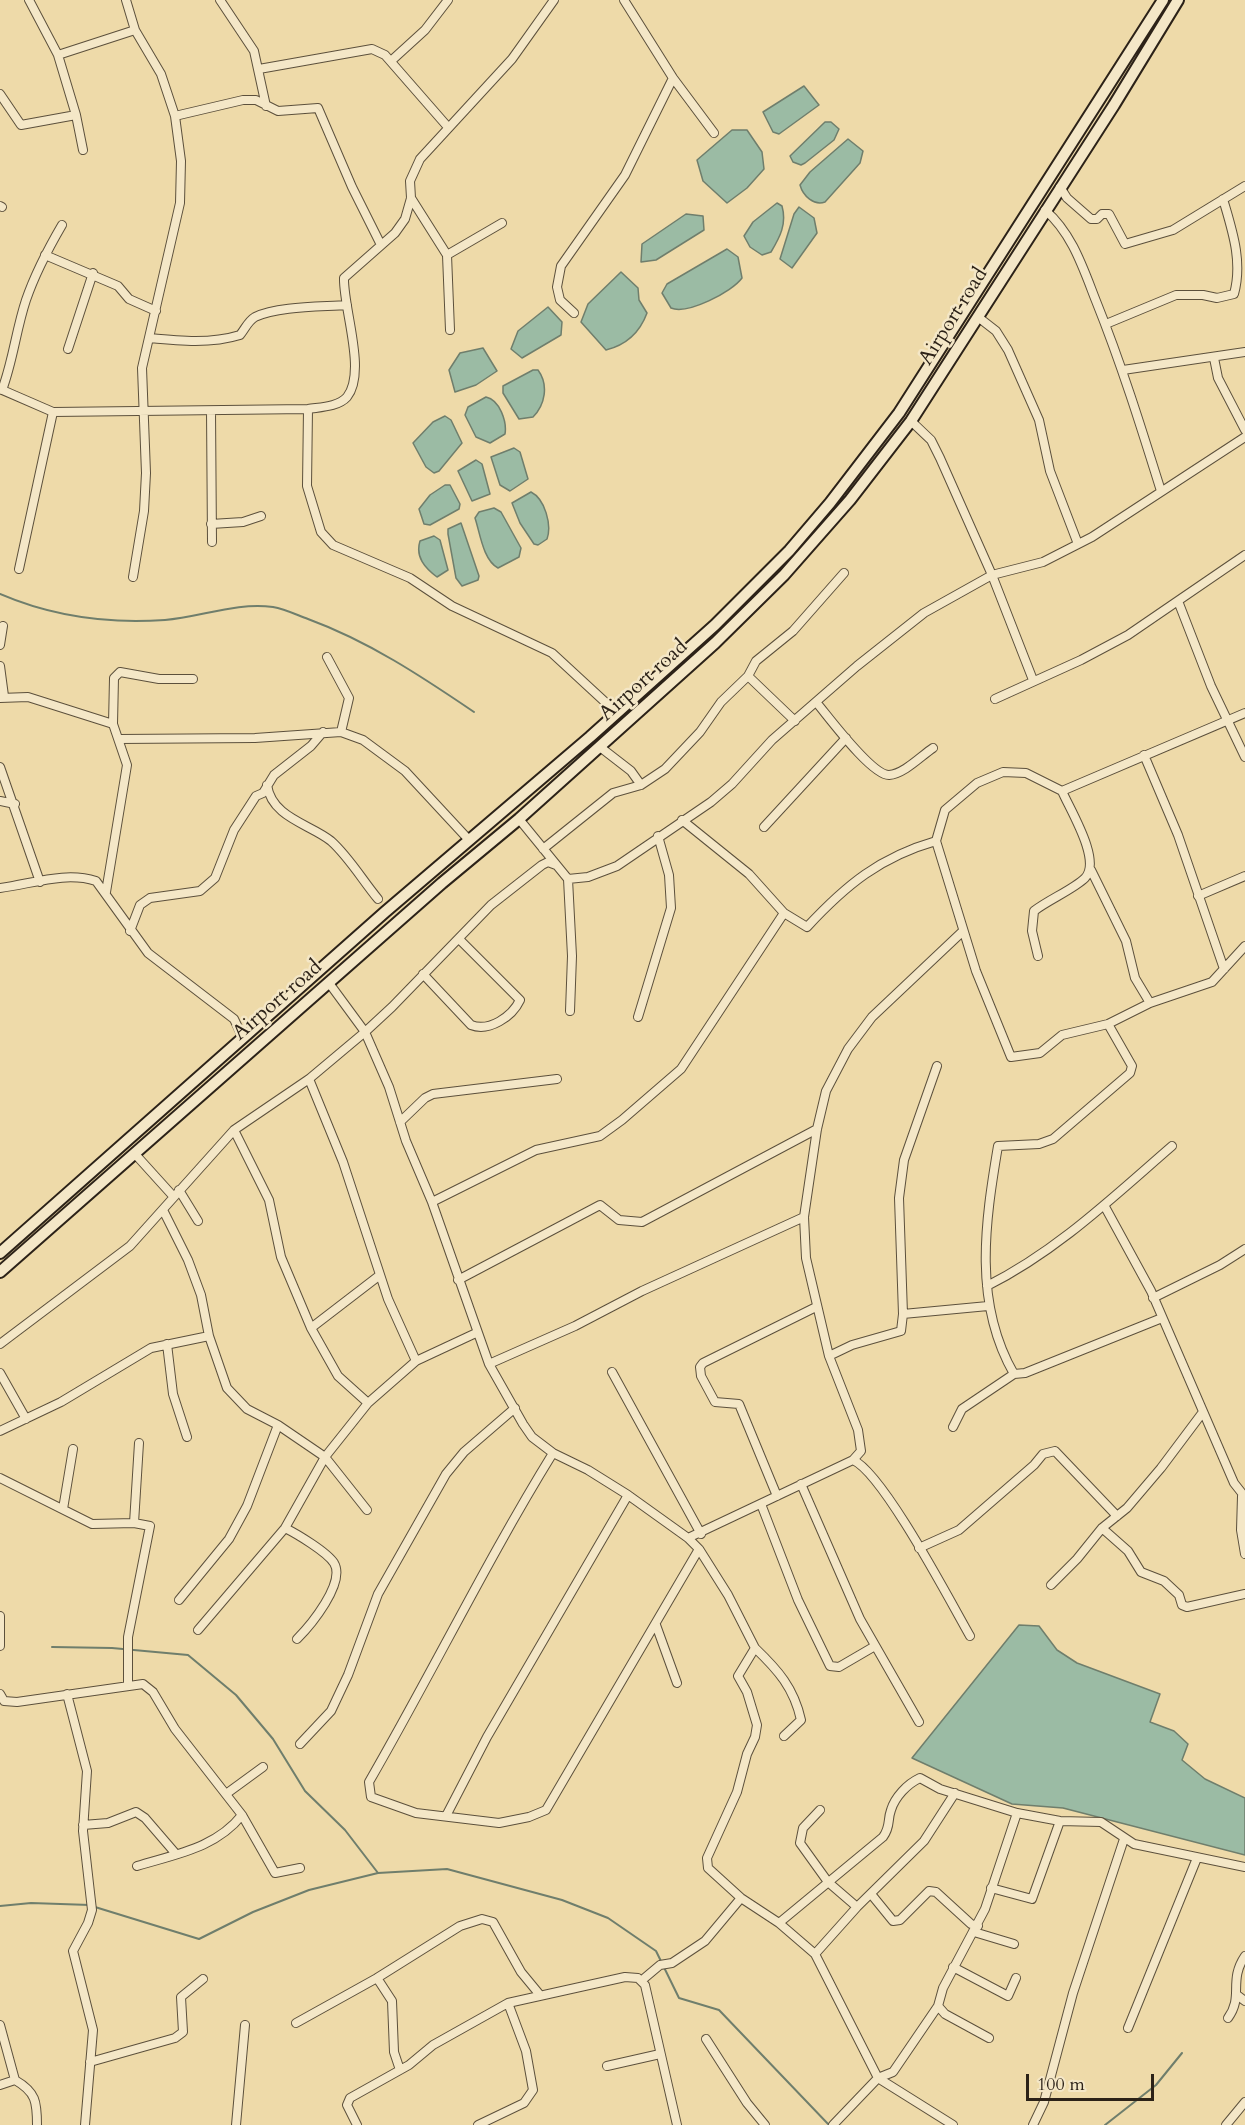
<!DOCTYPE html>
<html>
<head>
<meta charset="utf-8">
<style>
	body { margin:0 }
	#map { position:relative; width:1245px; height:2125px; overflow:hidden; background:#eedaa9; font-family:Cardo,serif }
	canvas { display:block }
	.scale { position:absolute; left:1026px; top:2074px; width:128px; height:27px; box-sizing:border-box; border:3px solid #2c2218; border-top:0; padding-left:8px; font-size:18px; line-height:21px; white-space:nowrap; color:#2c2218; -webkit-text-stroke:4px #f4e7c7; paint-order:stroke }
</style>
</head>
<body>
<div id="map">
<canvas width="1245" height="2125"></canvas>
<div class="scale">100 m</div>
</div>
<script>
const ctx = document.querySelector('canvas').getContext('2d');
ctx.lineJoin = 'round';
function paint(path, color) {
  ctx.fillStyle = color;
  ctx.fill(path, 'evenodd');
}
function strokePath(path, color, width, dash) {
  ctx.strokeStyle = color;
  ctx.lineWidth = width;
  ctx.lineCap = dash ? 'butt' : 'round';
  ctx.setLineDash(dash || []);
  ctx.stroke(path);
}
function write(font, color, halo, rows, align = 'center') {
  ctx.font = font + ' Cardo,serif';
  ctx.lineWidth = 5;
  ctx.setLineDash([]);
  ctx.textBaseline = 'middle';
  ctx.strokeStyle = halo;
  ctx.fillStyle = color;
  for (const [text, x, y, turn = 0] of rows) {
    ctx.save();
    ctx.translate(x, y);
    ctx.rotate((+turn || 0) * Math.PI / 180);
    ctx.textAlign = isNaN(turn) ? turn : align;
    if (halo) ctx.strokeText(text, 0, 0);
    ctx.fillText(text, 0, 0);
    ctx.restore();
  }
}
const water = new Path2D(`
	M804 86 819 105 779 134 773 132 763 112Z
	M825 122H831L839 129 834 140 805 163 801 165 793 162 790 156Z
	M732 130H747L762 152 764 169 747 188 727 203 703 181 697 160Z
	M848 139 863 151 860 163 825 202C814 206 803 196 800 185L810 172Z
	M777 203 782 206C787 224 780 237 771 252L762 255 750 247 744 236 753 222Z
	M799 207 814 218 817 233 792 268 780 259 794 214Z
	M686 214 703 216 704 230 656 260 641 262 642 244Z
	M727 249 738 257 742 278C732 292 687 315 671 308L662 293 667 284Z
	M621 272 638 288 639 300 647 313C640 332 626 345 606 350L581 322 588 304Z
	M548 307 562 322 561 335 522 358 511 349 518 331Z
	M483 348 497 371 476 385 455 392 449 370 460 353Z
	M533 370H538C549 385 545 405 533 417L519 419 503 393V386Z
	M486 397C500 400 507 422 505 434L490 443 476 437 465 415 468 407Z
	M445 416 451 420 462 443 439 471 434 473 426 467 413 443 433 422Z
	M514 448 520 452 528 479 510 491 500 485 491 457Z
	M476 460 482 464 490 494 472 501 458 471Z
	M445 485H450L460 504 459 509 430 525 424 524 419 509 430 495Z
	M531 492C545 499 552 525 547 539L538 545 534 544 520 523 512 503Z
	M494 508 501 512 521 548 519 557 498 568C483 560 480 533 475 518L479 512Z
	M461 523 479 576 478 580 462 586 456 578 448 534V529Z
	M434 536 440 540 448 570 437 577C425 568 415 557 420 541Z
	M1019 1625 1039 1626 1057 1650 1077 1663 1160 1694 1150 1722 1174 1731 1188 1744 1182 1760 1205 1779 1245 1798V1855L1063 1808 1012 1804 912 1758Z`);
paint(water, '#9bbba4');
strokePath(water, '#6f7e6c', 1.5);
strokePath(new Path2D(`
	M0 594C51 616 109 624 165 620 201 617 236 602 273 607 285 609 297 615 308 619 368 641 421 676 474 712
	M52 1647 112 1648 188 1655 236 1695 273 1739 305 1791 345 1830 378 1873
	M0 1906 31 1903 90 1905
	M95 1907 199 1939 253 1912 309 1890 378 1873 447 1869 562 1900 608 1918 656 1951 679 1998 719 2010 829 2125
	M1105 2125 1156 2085 1182 2053`), '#6f7e6c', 2);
const street = new Path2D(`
	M29 0 58 55 76 115 83 150
	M126 0 135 30 161 74 175 116 181 161 180 203 142 368 146 473 144 511 133 577
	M220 0 254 51 266 106
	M624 0 673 78 714 133
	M58 55 135 30
	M391 61 425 30 448 0
	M259 69 372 49 385 55 447 126
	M0 94 21 125 76 115
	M175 116 243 100H256L278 111 318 108 352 187 381 245
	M1060 187 1067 198 1091 219H1097L1102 214H1109L1125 244 1173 230 1245 186
	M411 198 447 255 450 330
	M0 206 2 207
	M1045 210C1072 233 1083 268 1096 301 1121 363 1141 427 1161 491
	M45 255 118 286 129 299 156 311
	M447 255 502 223
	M574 313 560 300 557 287 561 266 625 175 673 78
	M978 317 996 331 1008 350 1039 420 1050 471 1078 544
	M1106 324 1176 295H1203L1217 298 1234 294C1243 261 1232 230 1223 199
	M150 338C180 341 211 344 240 335 245 329 248 321 255 317 278 306 321 307 347 305
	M68 349 93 273
	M1214 358 1218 378 1245 430
	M1123 370 1245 352
	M0 389 53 412 308 409C320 407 338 407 347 397 367 372 343 308 344 278L395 233 405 219 411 198 410 181 420 159 512 59 554 0
	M2 390C13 361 16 330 26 300 35 274 48 249 62 225
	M308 409 307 486 321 532 333 545 410 578 452 606 552 653 617 713
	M211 411 212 542
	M911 421 931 440 940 458 992 575 1033 680
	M211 524 243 522 261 516
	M19 569 53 412
	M1178 601 1211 686 1245 757
	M0 645 3 626
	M327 657 349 698 341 732
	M0 666 4 696
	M748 676 795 721
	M0 698 28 697 113 724 127 765 106 892
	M995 699 1081 660 1128 635 1245 555
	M816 702C828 716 871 775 889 775 904 774 921 756 933 748
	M1245 713 1062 791 1026 773 1003 772 977 783 945 810 936 841 976 971 1011 1057 1040 1053 1062 1035 1108 1024 1150 1003 1212 982 1245 946
	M113 724 114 678 120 672 159 679H193
	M119 739 255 738 341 732 363 740 405 771 469 840
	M600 747 631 771 641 785
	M1144 755 1178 835 1224 969
	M0 767 40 882
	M267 785C272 818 310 824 331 841 349 857 363 881 378 899
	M0 801 15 804
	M519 819 568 879 588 877 617 866 711 802 732 784 772 740 857 666 924 613 992 575 1043 562 1092 537 1245 437
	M682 820 749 874 784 913 807 927C846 885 880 857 936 841
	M764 827 846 738
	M543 849 613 793 641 785 665 769 700 732 721 702 748 676 756 661 793 631 844 573
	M1091 870 1126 941 1135 978 1150 1003
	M568 879 572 956 570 1011
	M0 888C32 884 65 871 96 881L148 953 234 1019 243 1038
	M1198 896 1245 876
	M130 931 140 905 150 898 200 891 215 878 234 830 256 796 263 793 274 775 311 746 323 732
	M1038 956 1032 931 1034 911C1048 900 1074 889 1085 878 1102 861 1070 810 1062 791
	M423 974 471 1025C489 1032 512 1017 520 1000L459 939
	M329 983 365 1032 389 1087 406 1141 432 1202 489 1364 523 1424 532 1437 553 1453 588 1470 628 1495 688 1538 699 1549 728 1595 755 1648 738 1676 747 1692 757 1725 755 1737 747 1754 737 1792 707 1858 708 1868 741 1898 779 1923 815 1954 878 2078 953 2125
	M638 1017 671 908 669 875 658 836
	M1108 1024 1132 1066 1130 1073 1053 1139 1039 1144 998 1146C985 1223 973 1303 1014 1374L1025 1373 1162 1318
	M309 1079 343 1162 388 1299 416 1361
	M400 1122 425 1098 433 1094 557 1079
	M234 1130 269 1200 281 1257 311 1328 338 1376 368 1403
	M135 1154 173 1196
	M179 1190 198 1221
	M432 1202 536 1150 600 1136 622 1120 681 1069 784 913
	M1104 1205 1151 1291 1234 1483 1245 1497
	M163 1210 188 1260 201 1295 209 1336 227 1388 247 1409 278 1425 325 1457 367 1510
	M458 1280 600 1205 619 1220 642 1222 817 1129
	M987 1286C1057 1251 1113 1197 1172 1146
	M1153 1298 1220 1265 1245 1249
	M903 1314 899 1198 904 1160 937 1066
	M311 1328 380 1275
	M0 1344 130 1246 234 1130 309 1079 365 1032 392 1007 491 905 542 865 548 862 556 865
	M167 1344 173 1394 187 1437
	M829 1356 852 1345 901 1331 903 1314 988 1306
	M489 1364 575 1326 642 1291 804 1217
	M612 1372 701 1534
	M0 1373 26 1419
	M953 1427 962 1409 1014 1374
	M0 1431 61 1402 151 1348 209 1336
	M553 1453C487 1560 432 1673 369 1782L371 1797 416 1813 499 1823 529 1817 546 1810 699 1549
	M853 1460C883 1473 950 1601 970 1636
	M0 1478 92 1524 134 1523 150 1526 128 1637V1686
	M801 1484 860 1619 919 1722
	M777 1496 739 1404 715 1402 701 1376 700 1367 703 1363 816 1307
	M1242 1496 1241 1530 1245 1554
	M761 1504 798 1600 830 1666 839 1667 875 1646
	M63 1509 73 1449
	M134 1523 139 1443
	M285 1528C297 1534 327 1552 334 1563 346 1583 310 1626 297 1639
	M1102 1528 1128 1551 1141 1572 1164 1581 1179 1595 1182 1605 1187 1607 1245 1594
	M688 1538 853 1460 861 1451 858 1430 829 1356 806 1258 804 1217 817 1129 826 1091 848 1049 872 1017 962 932
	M919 1548 959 1530 1034 1465 1043 1454 1055 1451 1117 1516
	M1051 1585 1077 1559 1102 1528 1127 1508 1161 1468 1203 1412
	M179 1600 229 1539 247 1506 278 1425
	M0 1616V1646
	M656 1625 677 1683
	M198 1630 285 1528 325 1457 368 1403 416 1361 476 1333
	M755 1648C778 1670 794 1688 801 1720L784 1736
	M0 1694 4 1701 17 1702 143 1684 153 1692 175 1729 242 1815 275 1873 300 1868
	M67 1694 87 1771 83 1831 92 1910 88 1923 73 1951 93 2030 85 2125
	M300 1744 331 1711 348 1675 378 1594 446 1474 464 1452 515 1408
	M226 1794 263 1767
	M820 1810 803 1828 800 1843 828 1882 857 1907
	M446 1816 487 1737 628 1495
	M83 1825 108 1823 136 1812 145 1818 176 1854
	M137 1866C176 1854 216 1848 242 1815
	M991 1888 1032 1899 1060 1821
	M871 1894 893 1921 900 1920 929 1891 936 1892 971 1924 978 1926
	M779 1923 883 1837C891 1826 887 1821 891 1810 895 1797 907 1784 920 1778L940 1789 1017 1813 1060 1821 1101 1822 1134 1844 1245 1867
	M974 1932 1014 1944
	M815 1954 857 1907 924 1841 955 1793
	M953 1967 1008 1996 1016 1978
	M377 1978 392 2001 394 2052 400 2070
	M641 1981 660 1965 672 1963 705 1941 741 1898
	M1237 1995 1245 2001
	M938 2006 945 2014 989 2038
	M1228 2018C1244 1996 1228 1981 1245 1956
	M296 2023 377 1978 460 1926 482 1919 493 1922 521 1972 540 1995
	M0 2025 15 2080C36 2092 37 2102 37 2125
	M1128 2028 1197 1858
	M706 2039 747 2103 765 2125
	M90 2062 175 2038 183 2032 181 1997 203 1979
	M607 2066 660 2054
	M0 2085 15 2080
	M236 2125 245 2025
	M357 2125 347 2105 350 2098 409 2065 433 2045 508 2003 625 1977 638 1978 645 1985 677 2125
	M478 2125 524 2103 533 2090 526 2051 508 2003
	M833 2125 878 2078 893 2072 938 2006 943 1988 985 1909 1017 1813
	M1033 2125 1044 2102 1073 1993 1124 1839
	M1226 2125 1245 2102`);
const secondary = new Path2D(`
	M0 1253 385 912 590 737 715 625 789 551 830 503 899 413 1163 0
	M0 1272 442 883 519 819 715 643 784 575 850 500 911 421 1114 105 1178 0`);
strokePath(street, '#5c503c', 10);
strokePath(secondary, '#2c2218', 14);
strokePath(street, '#f4e7c7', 8);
strokePath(secondary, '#f4e7c7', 10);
write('21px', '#2c2218', '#f4e7c7', [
	["Airport road",954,317,-58],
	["Airport road",644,681,-42],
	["Airport road",278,1001,-41]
]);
</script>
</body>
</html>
